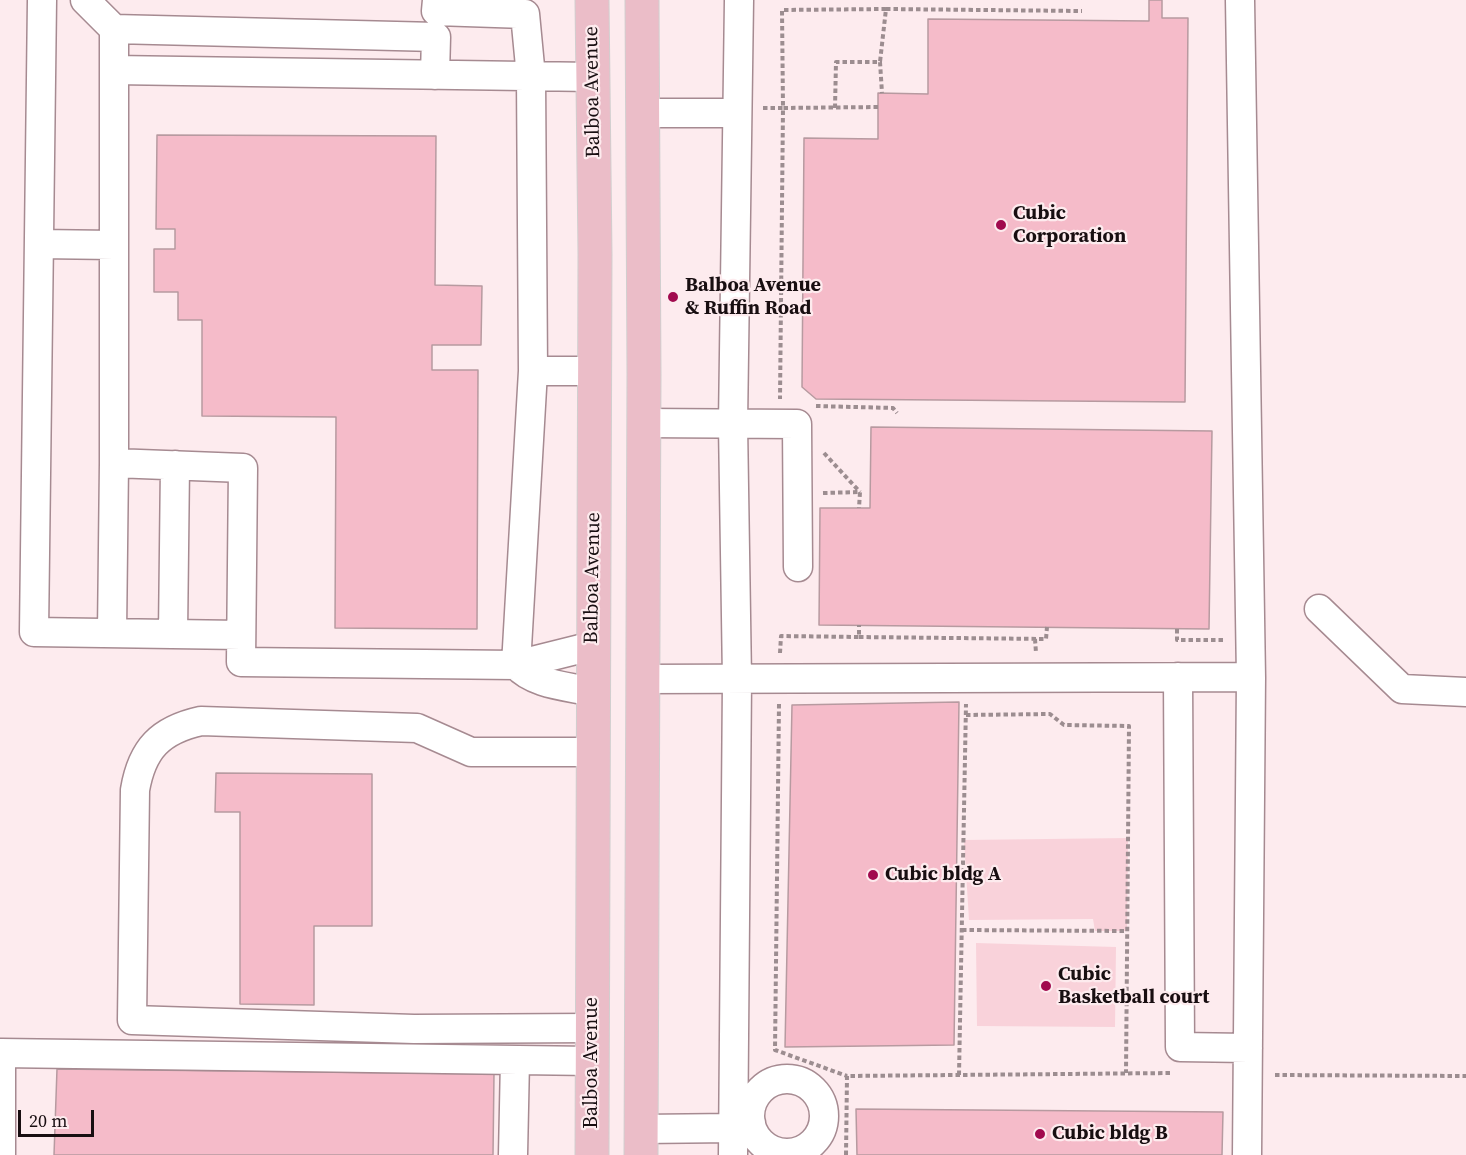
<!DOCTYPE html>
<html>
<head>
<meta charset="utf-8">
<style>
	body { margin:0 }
	#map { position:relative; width:1466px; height:1155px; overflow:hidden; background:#fdebee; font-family:"Source Serif 4",serif }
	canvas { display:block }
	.scale { position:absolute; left:18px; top:1110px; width:76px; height:27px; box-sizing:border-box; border:3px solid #180e11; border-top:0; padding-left:8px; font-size:18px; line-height:21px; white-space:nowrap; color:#180e11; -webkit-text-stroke:4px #fdebee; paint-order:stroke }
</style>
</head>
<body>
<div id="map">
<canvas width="1466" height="1155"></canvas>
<div class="scale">20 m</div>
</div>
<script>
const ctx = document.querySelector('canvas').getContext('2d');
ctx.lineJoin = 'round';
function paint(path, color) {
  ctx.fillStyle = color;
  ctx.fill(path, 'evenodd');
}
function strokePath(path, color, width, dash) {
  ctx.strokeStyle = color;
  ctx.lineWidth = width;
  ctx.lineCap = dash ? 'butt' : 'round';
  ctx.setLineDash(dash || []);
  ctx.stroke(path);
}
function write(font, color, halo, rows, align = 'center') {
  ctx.font = font + ' "Source Serif 4",serif';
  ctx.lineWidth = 4.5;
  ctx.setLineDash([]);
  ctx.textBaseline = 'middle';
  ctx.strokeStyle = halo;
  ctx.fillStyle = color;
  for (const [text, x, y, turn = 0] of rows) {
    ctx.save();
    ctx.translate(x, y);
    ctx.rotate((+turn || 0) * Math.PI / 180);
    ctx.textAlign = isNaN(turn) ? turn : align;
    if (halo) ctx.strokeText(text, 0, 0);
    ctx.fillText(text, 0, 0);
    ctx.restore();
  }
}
paint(new Path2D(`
	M1128 838 1127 931H1095L1093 919 969 920 964 840Z
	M976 943 1116 947 1115 1027 977 1026Z`), '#f9d2da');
const building = new Path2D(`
	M1149 0H1162V18H1188L1185 402 816 399 802 387 804 138 878 139V93L928 94V19L1149 21Z
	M157 135 436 136 435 285 482 286 481 345H432V370H478L477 629 335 628 336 417 202 416V320H178V292H154V249H175V229H156Z
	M871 427 1212 431 1209 629 819 625 820 508H870Z
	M959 702 954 1045 785 1047 792 705Z
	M216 773 372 774V926H314V1005L240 1004V812H215Z
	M57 1069 494 1074 493 1155H54Z
	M856 1109 1223 1112 1222 1155H857Z`);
paint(building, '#f5bbc9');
strokePath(building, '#b79aa0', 1.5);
const minor = new Path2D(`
	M42 0 34 632 241 635
	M85 0 114 29V463L243 468 241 662 516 665 592 646
	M437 0 436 11 525 14 531 77 533 371 516 665C534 685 567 686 593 692
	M1240 0 1251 677 1247 1155
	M114 29 436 37 435 75
	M114 70 593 77
	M642 113H736
	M39 244 114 245
	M533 371H594
	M643 423 797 424 798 567
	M1319 609 1402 689 1466 692
	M112 633 114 463
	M173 634 175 465
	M1178 677 1180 1047 1248 1048
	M643 679 1251 677
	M592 1028 414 1029 132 1020 135 790C142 749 160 730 201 721L417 728 471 752H593
	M750 1116a37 37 0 1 1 74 0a37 37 0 1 1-74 0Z
	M641 1129 733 1128 751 1123
	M1 1155V1053L592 1061
	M513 1155 515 1060
	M733 1155 737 680 733 424 739 0`);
const major = new Path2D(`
	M592 1155 595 254 592 0
	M641 1155 644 374 642 0`);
strokePath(minor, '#a68a91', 31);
strokePath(major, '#d1cfcf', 35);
strokePath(new Path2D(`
	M886 9 1082 11
	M878 107 783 108 782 10 886 9 880 62
	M763 108H783L780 399
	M835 108 836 62H880L882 93
	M816 406 893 408 897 413
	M824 453 860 492
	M823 493 860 492 859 508
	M1177 629V640H1225
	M859 637 1046 639 1047 627
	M1035 639 1036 653
	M780 653 781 636 859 637V625
	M779 704 775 1050 847 1076
	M966 715 1050 714 1064 725 1129 726 1126 1073
	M962 930 1127 931
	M959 1075 966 704
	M1275 1075 1466 1076
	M846 1155 847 1076 1172 1073`), '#9c8d90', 4, [4.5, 3]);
strokePath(minor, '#fff', 28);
strokePath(major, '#ebbdc8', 33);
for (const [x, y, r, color] of [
	[1001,225,6,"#a10a4e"],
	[673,297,6,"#a10a4e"],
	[873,875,6,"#a10a4e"],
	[1046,986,6,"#a10a4e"],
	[1040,1134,6,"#a10a4e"]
]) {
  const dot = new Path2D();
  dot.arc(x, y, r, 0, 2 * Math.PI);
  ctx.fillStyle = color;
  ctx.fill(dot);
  strokePath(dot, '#fdebee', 2);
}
write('20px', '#180e11', '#fdebee', [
	["Balboa Avenue",593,92,-91],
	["Balboa Avenue",593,578,-89],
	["Balboa Avenue",592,1063,-90]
]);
write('bold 20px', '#180e11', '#fdebee', [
	["Cubic",1013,214],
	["Corporation",1013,237],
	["Balboa Avenue",685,286],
	["& Ruffin Road",685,309],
	["Cubic bldg A",885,875],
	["Cubic",1058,975],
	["Basketball court",1058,998],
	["Cubic bldg B",1052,1134]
], 'left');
</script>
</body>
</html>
